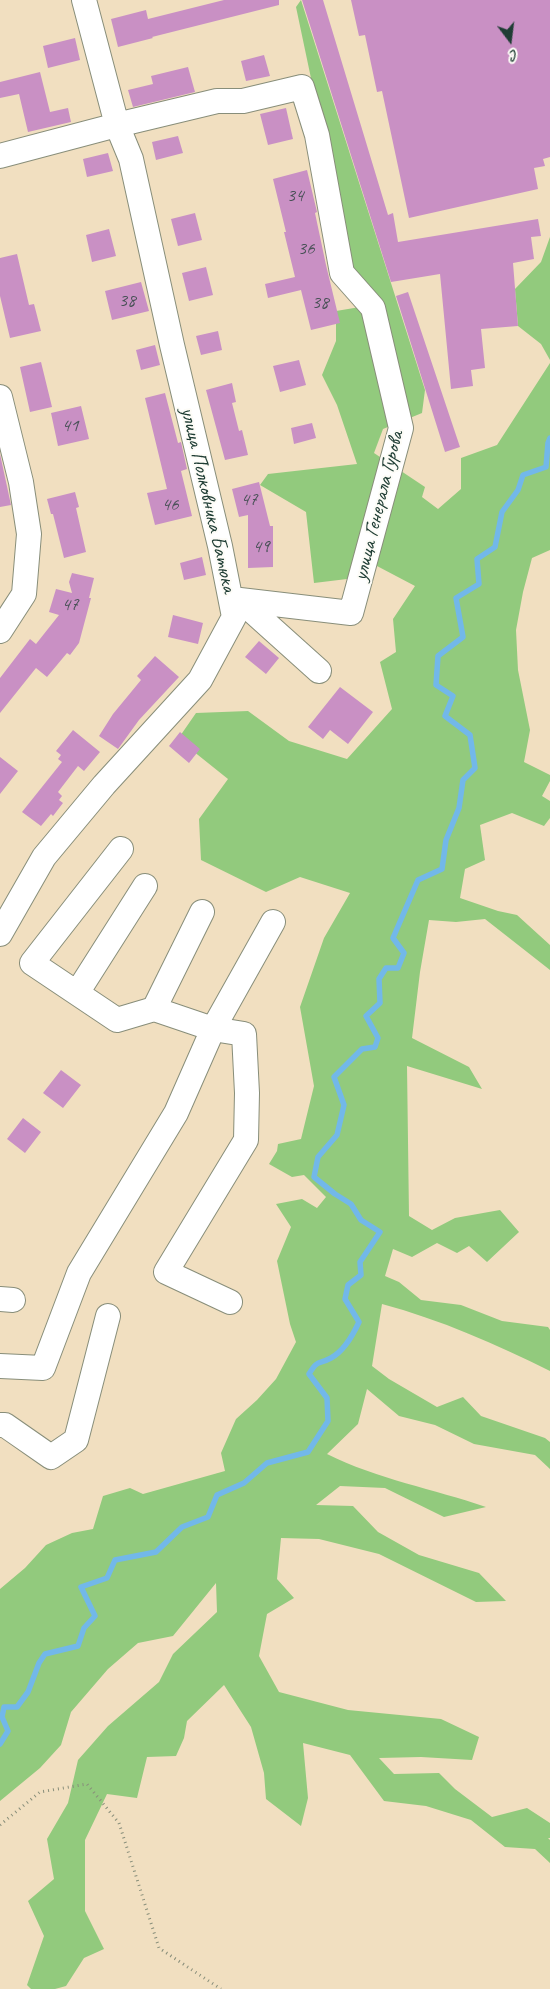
<!DOCTYPE html>
<html>
<head>
<meta charset="utf-8">
<style>
	body { margin:0 }
	#map { position:relative; width:550px; height:1989px; overflow:hidden; background:#f1dfc0; font-family:Caveat,sans-serif }
	canvas { display:block }
	.north { position:absolute; left:485px; top:15px; width:50px; height:50px; -webkit-text-stroke:4px #fdfcf7; paint-order:stroke; rotate:165deg; font-size:14px; font-weight:700; line-height:20px; text-align:center; color:#1f3d34 }
	.north::after { content:''; display:block; margin:auto; width:18px; height:22px; background:#1f3d34; clip-path:polygon(50% 0,100% 100%,50% 72%,0 100%) }
</style>
</head>
<body>
<div id="map">
<canvas width="550" height="1989"></canvas>
<div class="north">С</div>
</div>
<script>
const ctx = document.querySelector('canvas').getContext('2d');
ctx.lineJoin = 'round';
function paint(path, color) {
  ctx.fillStyle = color;
  ctx.fill(path, 'evenodd');
}
function strokePath(path, color, width, dash) {
  ctx.strokeStyle = color;
  ctx.lineWidth = width;
  ctx.lineCap = dash ? 'butt' : 'round';
  ctx.setLineDash(dash || []);
  ctx.stroke(path);
}
function write(font, color, halo, rows, align = 'center') {
  ctx.font = font + ' Caveat,sans-serif';
  ctx.lineWidth = 4;
  ctx.setLineDash([]);
  ctx.textBaseline = 'middle';
  ctx.strokeStyle = halo;
  ctx.fillStyle = color;
  for (const [text, x, y, turn = 0] of rows) {
    ctx.save();
    ctx.translate(x, y);
    ctx.rotate((+turn || 0) * Math.PI / 180);
    ctx.textAlign = isNaN(turn) ? turn : align;
    if (halo) ctx.strokeText(text, 0, 0);
    ctx.fillText(text, 0, 0);
    ctx.restore();
  }
}
paint(new Path2D(`
	M301 0 425 390 422 413 383 429 374 453 425 487 422 497 438 509 461 489V458L497 445 550 363V550L532 558 523 592 516 630 518 670 530 730 524 762 550 775V781L542 796 550 801V818L544 826 512 813 480 825 485 860 465 869 460 898 498 911 517 915 550 945V970L485 919 456 922 429 920 420 972 412 1038 469 1067 482 1089 407 1066 409 1216 432 1230 455 1218 500 1210 519 1232 487 1262 469 1246 457 1253 437 1243 412 1257 393 1249 385 1276 399 1282 421 1300 461 1305 502 1321 548 1327 550 1330V1371C496 1344 441 1320 382 1304L372 1366 389 1379 437 1407 463 1397 481 1416 545 1438 550 1442V1469L535 1455 474 1444 435 1425 399 1416 367 1389 358 1424 327 1454C377 1479 434 1489 486 1507L444 1517 385 1488 340 1486 316 1505 353 1506 378 1532 419 1555 479 1573 506 1601 476 1602 379 1554 319 1539 281 1538 277 1579 294 1598 267 1614 259 1656 279 1692 348 1710 441 1719 479 1737 472 1760 421 1757 379 1758 394 1774 439 1773 455 1789 492 1817 527 1808 550 1823V1838H548L550 1840V1863L535 1849 505 1847 471 1820 426 1806 384 1801 350 1755 303 1743 308 1798 301 1826 266 1799 264 1773 251 1727 224 1685 187 1721 184 1738 176 1756 147 1757 137 1798 107 1794 85 1840V1911L104 1949 84 1958 66 1986 55 1989H31L27 1985 44 1936 28 1901 54 1879 47 1839 68 1803 78 1760 108 1726 159 1682 173 1654 217 1612 216 1583 173 1636 138 1643 108 1669 71 1712 61 1745 40 1768 0 1801V1589L25 1568 46 1545 72 1533 93 1529 103 1496 130 1488 143 1494 225 1471 221 1453 236 1419 257 1400 276 1379 296 1342 290 1324 277 1261 291 1227 276 1204 302 1199 317 1208 326 1197 304 1175 292 1177 269 1164 277 1151 278 1144 301 1139 314 1086 300 1007 324 938 350 893 300 877 266 892 201 860 199 819 228 779 178 739 196 713 248 711 289 741 347 759 392 709 380 662 396 652 393 619 415 586 358 556 347 579 314 583 306 512 260 485 268 474 357 464 337 405 322 375 336 341V311L366 306 342 273 312 83 296 7Z
	M550 237V360L541 344 518 326 515 289 541 262Z`), '#92ca7d');
strokePath(new Path2D(`
	M0 1744 8 1731 2 1717 4 1707H17L28 1692 39 1663 45 1654 78 1646 84 1628 95 1616 81 1587 107 1578 115 1560 156 1552 182 1527 208 1517 217 1495 244 1483 267 1463 308 1452 328 1421 327 1398 309 1374C318 1359 318 1365 331 1358 344 1351 353 1335 359 1322L345 1299 348 1285 361 1275 360 1262 380 1232 361 1220 351 1204 335 1194 314 1177 318 1157 337 1135 344 1105 334 1077 362 1049 375 1047 378 1038 366 1016 380 1003 379 979 386 968H398L404 953 393 938 418 880 442 869 446 840 459 808 463 780 475 768 470 735 445 716 453 696 436 685 438 656 463 637 456 598 479 584 477 559 495 547 502 512 518 490 523 475 546 467 548 443 550 438`), '#72b8e9', 5.5);
paint(new Path2D(`
	M224 0H279V5L152 37 153 38 118 47 111 19 146 10 148 19Z
	M302 0H323L388 215 393 213 398 242 538 219 541 236 531 237 534 259 513 263 518 326 481 329 485 368 471 370 473 386 451 389 440 274 391 282Z
	M351 0H550V157L543 159 545 166 534 168 538 189 409 218 382 91 377 92 365 35 359 36Z
	M75 38 80 60 48 68 43 46Z
	M264 55 270 76 246 81 241 61Z
	M188 67 195 92 133 107 128 90 153 84 151 76Z
	M40 72 50 112 68 108 71 122 28 132 19 94 0 98V82Z
	M286 108 293 139 268 145 260 114Z
	M178 136 183 153 156 160 152 142Z
	M108 153 113 171 87 177 83 159Z
	M307 170 317 212 315 213 326 265 340 323 311 330 301 290 268 298 265 284 295 277 284 232H286L273 179Z
	M195 213 202 240 178 246 171 219Z
	M109 229 116 256 92 262 86 235Z
	M17 254 29 305 34 304 41 331 10 338 0 296V258Z
	M206 267 213 295 189 301 182 273Z
	M141 282 149 311 112 320 105 291Z
	M408 292 460 447 445 452 396 296Z
	M218 331 222 350 201 355 196 336Z
	M155 345 160 365 141 370 136 350Z
	M299 360 306 385 280 392 273 366Z
	M41 362 52 407 30 412 20 367Z
	M232 383 236 402 232 403 239 431 242 430 248 455 225 460 206 390Z
	M165 393 178 443 181 442 187 469 181 471 192 516 155 525 147 493 167 489 145 398Z
	M81 406 89 439 58 446 51 413Z
	M312 423 316 438 294 444 291 428Z
	M0 454 11 505 0 507Z
	M259 482 270 526H273V567L248 568V515L239 517 232 489Z
	M75 492 79 507 76 508 86 552 64 558 53 514H51L47 499Z
	M202 557 206 575 184 580 180 563Z
	M72 573 94 578 89 598H91L79 643 70 655 67 653 47 677 36 668 0 713V678L30 639 36 644 59 615 49 612 56 589 72 593 69 582Z
	M173 615 203 623 198 644 168 637Z
	M259 641 279 658 266 674 245 657Z
	M155 656 179 677 139 720 118 749 99 736 113 714 141 680 137 676Z
	M340 687 373 712 348 744 330 730 323 739 308 727Z
	M73 730 100 752 84 771 78 766 58 792 62 796 59 800 63 803 53 816 51 814 41 826 22 812 62 762 58 759 61 755 56 751Z
	M180 732 200 749 189 763 169 746Z
	M0 757 18 771 0 794Z
	M61 1070 81 1085 63 1108 43 1093Z
	M23 1118 41 1132 25 1153 7 1139Z`), '#c990c4');
const minor = new Path2D(`
	M0 156 117 125 217 101H243L302 87 317 135 342 273 373 308 401 428 351 613 240 600 234 617
	M0 397 21 482 29 534 24 594 0 631
	M240 600 319 671
	M121 849 32 963 117 1020 154 1009 213 1029 273 922
	M0 934 44 857 104 785 200 680 234 617 220 546 172 345 131 159 117 125 84 0
	M77 993 145 886
	M154 1009 202 912
	M0 1299 13 1300
	M0 1366 43 1368 79 1273 176 1113 213 1029 244 1034 247 1093 246 1140 166 1272 230 1302
	M0 1425H5L51 1457 76 1440 108 1316`);
strokePath(minor, '#888e7a', 26);
strokePath(new Path2D(`
	M0 1825 40 1792 87 1784 119 1823 159 1948 221 1989`), '#888e7a', 3, [1, 4]);
strokePath(minor, '#fff', 24);
write('19px', '#4a5258', null, [
	["34",295,196],
	["36",306,249],
	["38",127,301],
	["38",320,303],
	["41",70,426],
	["47",249,500],
	["46",170,505],
	["49",261,547],
	["47",70,605]
]);
write('21px', '#1f3d34', '#fdfcf7', [
	["улица Полковника Батюка",208,500,77],
	["улица Генерала Гурова",379,506,-76]
]);
</script>
</body>
</html>
